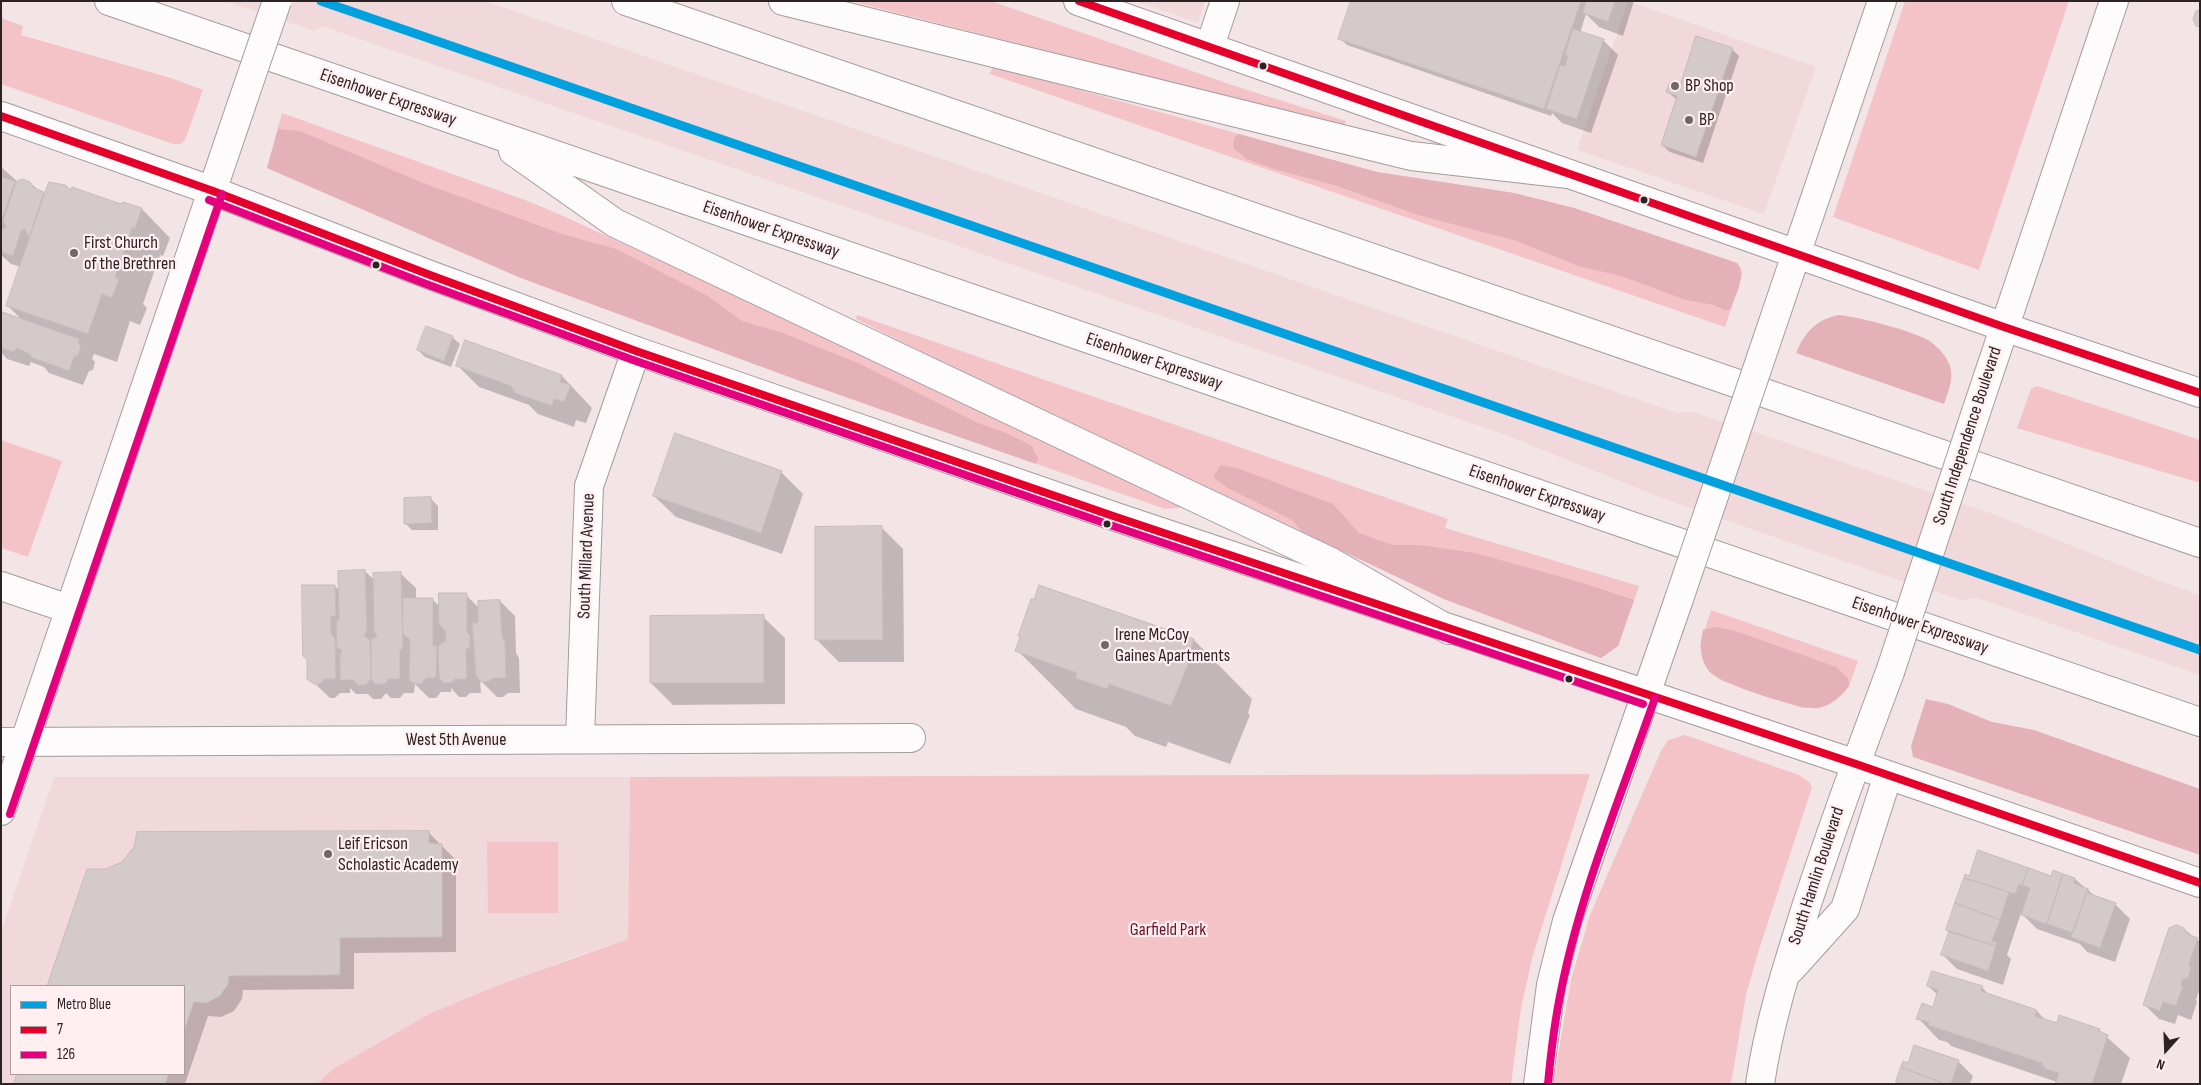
<!DOCTYPE html>
<html>
<head>
<meta charset="utf-8">
<style>
	body { margin:0 }
	#map { position:relative; width:2201px; height:1085px; overflow:hidden; background:#f3e5e6; font-family:"Sofia Sans Condensed",sans-serif }
	canvas { display:block }
	.frame { position:absolute; inset:0; border:2px solid #2d2324; pointer-events:none }
	.legend { position:absolute; left:10px; top:985px; width:175px; height:90px; box-sizing:border-box; background:#ffeff0; border:1px solid #ab9d9e; margin:0; padding:6px 9px; list-style:none; font-size:15px; color:#2d2324 }
	.legend li { display:flex; align-items:center; gap:10px; height:25px }
	.legend b { width:25px; border:1px solid #ab9d9e }
	.north { position:absolute; left:2141px; top:1025px; width:50px; height:50px; -webkit-text-stroke:4px #ffeff0; paint-order:stroke; rotate:200deg; font-size:14px; font-weight:700; line-height:20px; text-align:center; color:#2d2324 }
	.north::after { content:''; display:block; margin:auto; width:18px; height:22px; background:#2d2324; clip-path:polygon(50% 0,100% 100%,50% 72%,0 100%) }
</style>
</head>
<body>
<div id="map">
<canvas width="2201" height="1085"></canvas>
<div class="frame"></div>
<ul class="legend">
<li><b style="height:6px;background:#00a1de"></b>Metro Blue</li>
<li><b style="height:6px;background:#e4002b"></b>7</li>
<li><b style="height:6px;background:#e5007d"></b>126</li>
</ul>
<div class="north">N</div>
</div>
<script>
const ctx = document.querySelector('canvas').getContext('2d');
ctx.lineJoin = 'round';
function paint(path, color) {
  ctx.fillStyle = color;
  ctx.fill(path, 'evenodd');
}
function strokePath(path, color, width, dash) {
  ctx.strokeStyle = color;
  ctx.lineWidth = width;
  ctx.lineCap = dash ? 'butt' : 'round';
  ctx.setLineDash(dash || []);
  ctx.stroke(path);
}
function write(font, color, halo, rows, align = 'center') {
  ctx.font = font + ' "Sofia Sans Condensed",sans-serif';
  ctx.lineWidth = 4.5;
  ctx.setLineDash([]);
  ctx.textBaseline = 'middle';
  ctx.strokeStyle = halo;
  ctx.fillStyle = color;
  for (const [text, x, y, turn = 0] of rows) {
    ctx.save();
    ctx.translate(x, y);
    ctx.rotate((+turn || 0) * Math.PI / 180);
    ctx.textAlign = isNaN(turn) ? turn : align;
    if (halo) ctx.strokeText(text, 0, 0);
    ctx.fillText(text, 0, 0);
    ctx.restore();
  }
}
paint(new Path2D(`
	M224 1H485L1677 413 1692 412 1773 438 1993 514 2155 579 2200 595V675L1977 598 1962 600 1881 574 1662 498 1503 434 322 26 314 31Z
	M1136 1H1205L1198 23Z
	M1628 1 1816 67 1764 214 1577 150Z
	M54 777H630L628 939 571 958 429 1014 333 1069 317 1084H1V932ZM11 986H184V1074H11Z`), '#f1d8da');
paint(new Path2D(`
	M850 1H991L1235 86 1346 121 1344 126Z
	M1905 1H2069L1979 270 1833 217Z
	M1 18 23 26 21 35 171 78 203 90 185 140 180 144H173L1 84Z
	M993 66 1377 172 1514 193 1574 208 1737 263 1741 268 1742 275 1725 327 990 74Z
	M282 113 525 200 561 215 1191 507 1165 509 803 382 521 278 267 168Z
	M857 315 1448 519 1445 528 1639 586 1618 646 1601 658 1444 599 1410 583 928 355 856 319Z
	M2037 386 2200 440V483L2017 428 2031 389Z
	M1 440 62 461 28 557 1 548Z
	M1711 610 1858 661 1849 686 1843 694 1831 703 1818 708H1802L1722 681 1710 672 1703 659 1700 645Z
	M1685 735 1799 775 1810 783 1812 787 1757 956 1746 995 1731 1084H1553L1571 980 1590 915 1661 751 1668 740Z
	M1590 774 1533 955 1521 1008 1511 1084H317L333 1069 429 1014 499 985 628 939 630 777Z
	M487 842H558V913H488Z`), '#f4c3c8');
paint(new Path2D(`
	M278 129 300 131 423 183 562 234 616 249 708 296 742 321 783 333 858 363 978 423 1006 433 1031 445 1038 458 1036 464 803 382 521 278 267 168Z
	M1238 134 1377 172 1514 193 1574 208 1737 263C1747 276 1735 295 1731 309L1725 310 1714 305 1686 300 1621 276 1578 266 1517 241 1418 215 1337 186 1274 169 1247 159 1233 148 1234 139Z
	M1838 315C1856 316 1918 332 1931 342 1939 348 1947 357 1950 366 1954 379 1948 392 1944 404L1796 353C1805 332 1816 320 1838 315Z
	M1221 465 1237 468 1333 504 1359 533 1392 545H1420L1475 553 1583 583 1634 600 1618 646 1601 658 1444 599 1302 532 1292 520 1229 489 1213 477Z
	M1714 627 1736 631 1836 667 1848 678 1849 686C1841 696 1832 705 1819 708 1803 711 1722 684 1711 673 1699 661 1700 644 1703 630Z
	M1926 699 1948 704 1992 722 2034 730 2200 789V855L1913 757 1911 746Z`), '#e3b1b7');
paint(new Path2D(`
	M1352 1H1634L1623 36 1599 27 1586 14 1580 33 1603 40 1618 55 1591 133 1562 123 1552 113 1551 116 1347 45 1340 38Z
	M1732 49 1739 56 1703 163 1670 152 1662 145 1677 100 1668 92 1680 87Z
	M1 167 18 182 30 183 46 196 72 192 142 209 170 238 163 256 160 255 143 304 147 308 140 325 130 321 117 362 94 354 92 359 95 362 93 370 89 371 83 385 49 373 44 367 31 362 29 366 7 359 1 352V319L3 314 23 321 8 306 21 267 11 264 1 255Z
	M452 337 460 344 451 367 425 357 418 350Z
	M457 365 562 376 592 408 586 423 576 420 574 427 538 414 529 405 479 387Z
	M781 472 803 494 782 554 676 517 654 496Z
	M431 499 438 506V530H412L405 523Z
	M882 528 903 549 904 662H839L817 640Z
	M365 571 374 580 401 574 416 588V599H432L440 607 466 595 479 608 500 601 515 616 516 653 519 658 520 693H508L503 697H497L480 680 481 693H470L466 697H459L451 688V692H441L436 698H429L415 684 414 693H404L400 698H391L386 693 381 699H373L368 694H356L350 688V693H340L335 698H330L309 678 335 586 340 592Z
	M763 617 785 638V704L673 705 651 683Z
	M1194 640 1252 699 1248 713 1250 715 1230 764 1168 742 1166 747 1135 736 1126 727 1076 709 1017 650Z
	M428 832 456 860V952L354 953V989L243 990 242 999 234 1011 221 1017 208 1016 185 1084H15L19 1074H184V986H48L88 870H106Z
	M1970 877 2075 879 2096 897 2115 904 2130 919 2115 962 2087 952 2080 944 2037 929 2021 913 2007 955 2011 959 2003 985 1957 969 1943 955 1950 933 1947 930Z
	M2184 929 2200 942V993H2198L2196 1000 2197 1002 2191 1020 2178 1015 2175 1024 2159 1019 2144 1004Z
	M1928 986 1982 987 1989 995 2037 1011 2046 1021 2058 1024 2099 1030 2130 1058 2121 1084H2057V1082L1951 1046 1947 1042 1939 1040 1918 1018 1934 1009 1938 995Z
	M1958 1061 1973 1076 1970 1084H1900L1897 1081 1909 1065Z`), '#0003');
const building = new Path2D(`
	M1351 1H1581L1544 109 1338 39Z
	M1587 1H1615L1608 22 1583 13Z
	M2199 10H2200V27L2196 26 2193 19 2196 11Z
	M1573 29 1604 39 1577 119 1546 109 1560 65 1565 66 1568 56 1565 55Z
	M1696 36 1733 48 1696 157 1661 145 1677 96 1666 92 1670 82 1680 85Z
	M1 177 15 181 1 223Z
	M22 179 30 182 34 188 44 192 29 238 25 229 21 231 13 256 1 252V230L7 227 3 221 16 182Z
	M49 182 65 185 71 190 72 187 121 204 123 202 142 208 135 229 132 228 115 277 119 279 112 298 102 294 88 334 6 306Z
	M2 312 79 339 78 343 81 346 78 355 74 357 69 371 33 358 28 353 16 348 14 352 1 348Z
	M426 326 453 336 444 361 417 350Z
	M465 340 562 375 560 382 571 385 564 402 554 399 552 406 515 393 511 386 456 366Z
	M675 433 782 471 761 533 653 496Z
	M431 497 432 523 404 524V498Z
	M882 526 883 640H815V527Z
	M365 570 367 630 364 636 370 640 371 679 366 685H357L354 680H340V655L342 650 337 648 336 623 339 618 338 571Z
	M401 572 403 647 400 651V679H389L385 684H375L371 679V640L377 636 374 631 373 573Z
	M302 585H335L336 616 331 617V634L335 638 336 679H325L320 684H314L307 679V660L303 656Z
	M1039 585 1194 639 1189 654 1192 655 1171 706 1109 684 1107 689 1075 678 1077 673 1015 651 1020 637 1018 636 1031 599H1034Z
	M439 593H467V632L470 635V647L466 650 467 679H455L451 683H443L439 677 438 646 446 640 445 631 439 624Z
	M403 598H433V646H437L436 678H426L421 684 413 683 409 680 410 640 403 634Z
	M500 600 502 637 505 642 506 678H493L488 682H481L476 676 472 623H478V601Z
	M764 615V683H650V616Z
	M429 831V843L442 844V937L340 938V975L229 976 228 984 220 996 206 1003 194 1002 184 1031V986H47L87 869H106L122 862 134 847 137 832Z
	M1978 850 2029 868 2022 885 2019 884 2015 894 1964 878 1965 874 1969 876Z
	M2029 868 2051 876 2053 870 2063 874 2047 924 2021 915 2030 888 2022 885Z
	M2063 874 2075 878 2073 883 2088 889 2073 933 2047 924Z
	M1964 878 2009 892 2000 920 1955 903Z
	M2088 889V893L2116 903 2100 948 2071 937Z
	M1955 903 2000 920 1992 941 1997 943 1996 946 1946 930Z
	M2177 925 2184 928 2187 934 2198 938 2189 964 2191 969 2188 978 2183 979 2181 985 2183 986 2176 1006 2163 1002 2160 1011 2143 1005 2169 928Z
	M1949 932 1996 946 1988 971 1941 955Z
	M1932 971 1983 986 1981 991 2037 1010 2035 1016 2057 1023 2059 1015 2100 1029 2099 1031 2108 1035 2092 1084H2055L2059 1073 2045 1069 2042 1063 1928 1025 1929 1022 1916 1019 1922 1003 1933 1007 1938 990 1927 986Z
	M1914 1045 1959 1060 1951 1084H1945L1901 1067 1903 1061 1908 1063Z
	M1901 1067 1945 1084H1901L1896 1082Z
	M17 1074H169L165 1084H14Z`);
paint(building, '#d4caca');
strokePath(building, '#c6bcbd', 1);
const minor = new Path2D(`
	M1210 46 1225 1
	M1 586 69 609
	M580 739 589 486 636 351
	M1 742 911 738`);
const tertiary = new Path2D(`
	M1078 1 2004 327 2200 393
	M1 116 213 191 430 275 636 351 1116 517 1856 764 2200 883
	M1767 340 1882 1
	M1976 412 2114 1
	M1 811 241 106
	M1791 969 1845 909 1888 775
	M1538 1084 1551 985 1567 921 1679 599
	M1760 1084C1769 1022 1788 964 1807 904 1833 826 1861 749 1890 672`);
const motorway = new Path2D(`
	M109 1 2200 722
	M626 1 2200 543
	M783 1 1411 156 1568 174
	M513 151 615 223 1331 562 1449 630`);
strokePath(minor, '#a59b9c', 30);
strokePath(tertiary, '#a59b9c', 30);
strokePath(motorway, '#a59b9c', 30);
strokePath(minor, '#fdfbfb', 28);
strokePath(tertiary, '#fdfbfb', 28);
strokePath(motorway, '#fdfbfb', 28);
const tertiaryBridge = new Path2D(`
	M241 106 277 1
	M1679 599 1767 340
	M1890 672 1976 412`);
strokePath(tertiaryBridge, '#a59b9c', 30, []);
strokePath(tertiaryBridge, '#fdfbfb', 28);
strokePath(new Path2D(`
	M1079 1 2004 327 2200 393
	M1 116 213 191 430 275 636 351 1116 517 1856 764 2200 883`), '#e4002b', 8);
strokePath(new Path2D(`
	M209 200 426 284 633 360 1113 526 1643 704
	M10 814 222 194
	M1548 1084C1551 1051 1555 1019 1562 986 1582 888 1622 793 1655 698`), '#e5007d', 8);
strokePath(new Path2D(`
	M321 1 2200 650`), '#00a1de', 9);
for (const [x, y, r, color] of [
	[1263,66,4.5,"#2d2324"],
	[1675,86,5,"#726768"],
	[1689,120,5,"#726768"],
	[1644,200,4.5,"#2d2324"],
	[74,253,5,"#726768"],
	[376,265,4.5,"#2d2324"],
	[1107,524,4.5,"#2d2324"],
	[1105,645,5,"#726768"],
	[1569,679,4.5,"#2d2324"],
	[328,854,5,"#726768"]
]) {
  const dot = new Path2D();
  dot.arc(x, y, r, 0, 2 * Math.PI);
  ctx.fillStyle = color;
  ctx.fill(dot);
  strokePath(dot, '#ffeff0', 2);
}
write('18px', '#2d2324', '#ffeff0', [
	["BP Shop",1685,86],
	["BP",1699,120],
	["First Church",84,243],
	["of the Brethren",84,264],
	["Irene McCoy",1115,635],
	["Gaines Apartments",1115,656],
	["Leif Ericson",338,844],
	["Scholastic Academy",338,865]
], 'left');
write('18px', '#2d2324', '#ffeff0', [
	["Eisenhower Expressway",388,98,19],
	["Eisenhower Expressway",771,230,19],
	["Eisenhower Expressway",1154,362,19],
	["South Independence Boulevard",1968,436,-72],
	["Eisenhower Expressway",1537,494,19],
	["South Millard Avenue",587,556,-88],
	["Eisenhower Expressway",1920,626,19],
	["West 5th Avenue",456,740],
	["South Hamlin Boulevard",1817,876,-72]
]);
write('18px', '#70112a', '#ffeff0', [
	["Garfield Park",1168,930]
]);
</script>
</body>
</html>
